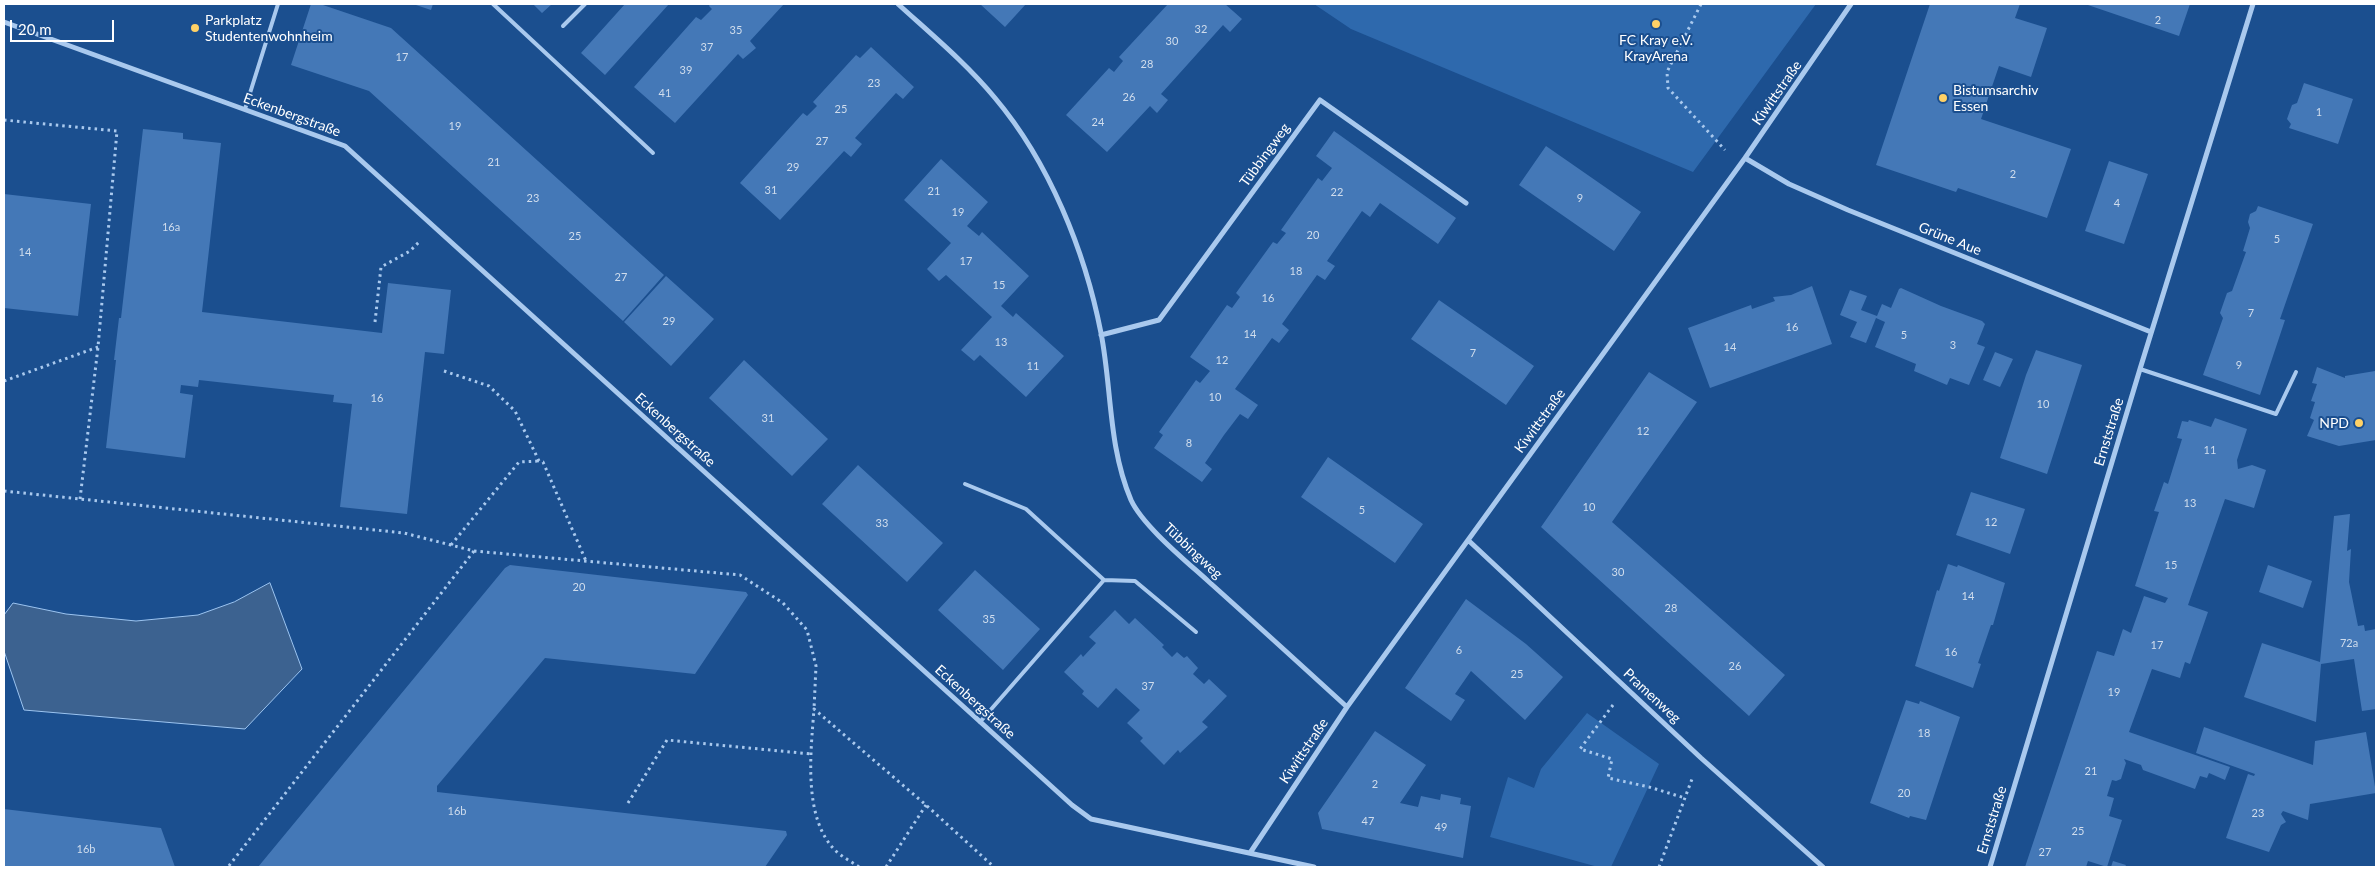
<!DOCTYPE html>
<html>
<head>
<meta charset="utf-8">
<style>
	body { margin:0 }
	#map { position:relative; width:2380px; height:871px; overflow:hidden; background:#1b4f8f; font-family:Lato,sans-serif }
	canvas { display:block }
	.frame { position:absolute; inset:0; border:5px solid #fff; pointer-events:none }
	.scale { position:absolute; left:10px; top:20px; width:104px; height:22px; box-sizing:border-box; border:2px solid #fff; border-top:0; padding-left:6px; font-size:15px; line-height:18px; white-space:nowrap; color:#fff; -webkit-text-stroke:4px #1b4f8f; paint-order:stroke }
</style>
</head>
<body>
<div id="map">
<canvas width="2380" height="871"></canvas>
<div class="frame"></div>
<div class="scale">20 m</div>
</div>
<script>
const ctx = document.querySelector('canvas').getContext('2d');
ctx.lineJoin = 'round';
function paint(path, color) {
  ctx.fillStyle = color;
  ctx.fill(path, 'evenodd');
}
function strokePath(path, color, width, dash) {
  ctx.strokeStyle = color;
  ctx.lineWidth = width;
  ctx.lineCap = dash ? 'butt' : 'round';
  ctx.setLineDash(dash || []);
  ctx.stroke(path);
}
function write(font, color, halo, rows, align = 'center') {
  ctx.font = font + ' Lato,sans-serif';
  ctx.lineWidth = 4;
  ctx.setLineDash([]);
  ctx.textBaseline = 'middle';
  ctx.strokeStyle = halo;
  ctx.fillStyle = color;
  for (const [text, x, y, turn = 0] of rows) {
    ctx.save();
    ctx.translate(x, y);
    ctx.rotate((+turn || 0) * Math.PI / 180);
    ctx.textAlign = isNaN(turn) ? turn : align;
    if (halo) ctx.strokeText(text, 0, 0);
    ctx.fillText(text, 0, 0);
    ctx.restore();
  }
}
paint(new Path2D(`
	M1314 4H1816L1693 172 1351 29Z
	M1587 713 1659 764 1611 867H1598L1490 837 1508 777 1534 788 1541 769Z`), '#2e69ad');
const water = new Path2D(`
	M270 583 302 669 245 729 24 710 4 651V615L13 603 66 614 136 621 198 615 234 602Z`);
paint(water, '#3c6290');
strokePath(water, '#9cc4f0', 1);
paint(new Path2D(`
	M311 4H320L391 28 664 275 623 321 369 91 291 65Z
	M413 4H433L431 10Z
	M533 4H552L542 13Z
	M625 4H669L605 75 581 53Z
	M710 4H784L750 41 756 48 743 59 738 54 675 123 634 87 696 17 701 20 712 9 709 6Z
	M980 4H1026L1005 27Z
	M1168 4H1225L1242 19 1230 32 1223 25 1161 94 1168 100 1157 113 1150 106 1107 152 1066 115 1109 68 1114 72 1123 61 1119 57Z
	M1930 4H2020L2015 18 2047 28 2031 77 1999 66 1981 119 2071 149 2047 218 1958 188 1956 192 1876 165Z
	M2085 4H2190L2179 36Z
	M871 47 914 87 903 99 896 93 855 138 862 144 851 157 844 151 780 220 740 183 803 113 807 116 817 106 813 102 856 55 860 58Z
	M2304 83 2353 99 2338 144 2289 128 2291 124 2287 119 2292 105 2297 103Z
	M143 129 183 133V139L221 143 202 312 382 333 388 283 451 290 444 354 425 352 407 514 340 507 352 404 333 402 334 395 199 380 198 387 181 385 180 393 193 395 185 458 106 448 116 360H114L119 318H121Z
	M1334 131 1456 218 1438 244 1380 203 1370 217 1362 211 1327 261 1335 266 1325 280 1317 275 1282 324 1289 330 1279 343 1272 338 1235 389 1258 405 1248 419 1240 414 1224 435 1205 463 1212 469 1202 482 1154 448 1163 435 1159 432 1196 380 1200 383 1210 371 1190 357 1227 305 1232 308 1240 297 1236 293 1273 242 1277 244 1286 233 1281 230 1318 178 1322 181 1332 168 1316 156Z
	M1546 146 1641 212 1614 251 1519 185Z
	M941 159 988 202 967 226 979 236 982 232 1029 276 1001 306 1013 317 1016 313 1064 356 1026 397 980 355 974 361 961 350 992 317 946 275 939 281 927 269 951 243 904 200Z
	M2109 161 2148 174 2124 244 2085 231Z
	M4 194 91 204 78 316 4 308Z
	M2258 206 2313 224 2280 319 2285 320 2260 395 2203 375 2223 318 2220 313 2227 293 2232 291 2246 252 2243 251 2250 228 2248 222 2250 214 2256 211Z
	M666 276 714 319 671 366 624 322Z
	M1812 286 1832 344 1710 388 1688 328 1751 305 1752 309 1775 301 1773 297 1791 295Z
	M1901 288 1941 306 1982 321 1985 324 1977 344 1985 347 1969 385 1950 378 1947 385 1914 371 1916 364 1875 347 1885 322 1876 318 1866 343 1850 337 1857 322 1840 315 1850 290 1867 296 1861 310 1877 316 1882 304 1891 308 1899 289Z
	M1439 300 1534 366 1506 405 1411 339Z
	M2036 350 2082 365 2047 474 2000 458 2026 375Z
	M1995 352 2013 359 2000 387 1983 380Z
	M744 360 828 439 792 476 709 398Z
	M2317 367 2345 378V376L2375 371 2376 440 2339 446 2307 436 2314 420 2310 418 2315 402 2311 401 2317 384 2312 383Z
	M1649 372 1697 402 1612 522 1785 675 1749 716 1541 527Z
	M2215 418 2247 429 2237 460 2238 469 2252 465 2266 470 2254 508 2225 499 2188 605 2208 612 2190 664 2185 662 2180 678 2152 669 2129 732 2230 767 2225 780 2209 773 2207 778 2200 776 2195 789 2143 770 2141 765 2124 759 2126 763 2121 779 2116 781 2112 780 2107 796 2114 798 2109 816 2122 820 2107 867 2088 861 2086 867H2025L2097 651 2114 656 2123 629 2131 633 2144 596 2165 603 2168 598 2135 586 2159 512 2154 511 2164 482 2168 484 2182 439 2177 438 2182 421 2188 422 2189 420 2211 427Z
	M1328 457 1423 524 1395 563 1301 497Z
	M858 465 943 543 907 582 822 504Z
	M1971 492 2025 509 2010 554 1956 535Z
	M2350 514 2347 551 2351 549 2349 582 2358 626 2364 625 2365 631 2376 629V709L2362 711 2354 659 2321 664 2316 722 2244 697 2262 643 2320 662 2334 516Z
	M1948 564 1957 567 1958 565 2005 583 1993 625H1991L1978 663 1981 664 1973 688 1915 666 1937 590 1939 591Z
	M510 565 746 592 748 595 695 674 545 658 437 786V792L786 831 787 835 765 867H258L505 568Z
	M2268 565 2312 581 2303 608 2259 592Z
	M975 570 1040 629 1003 670 938 610Z
	M1466 599 1526 644 1563 677 1525 720 1471 671 1455 694 1465 700 1451 721 1405 688Z
	M1115 610 1129 624 1135 618 1164 645 1162 647 1172 657 1177 652 1184 658 1187 656 1198 668 1193 674 1204 684 1209 679 1227 696 1202 722 1208 727 1180 753 1178 750 1164 765 1140 741 1143 738 1127 723 1140 710 1116 688 1098 708 1082 694 1084 691 1064 672 1081 654 1083 657 1096 643 1089 637Z
	M1906 700 1919 704 1920 701 1960 717 1926 820 1910 816 1909 818 1870 803Z
	M2204 727 2313 765 2315 741 2366 732 2376 793 2310 804 2308 820 2283 811 2281 814 2286 822 2281 825 2269 852 2226 838 2248 774 2254 776 2255 774 2196 753Z
	M1375 731 1426 765 1400 803 1418 807 1421 796 1440 800 1441 794 1461 798 1460 804 1471 806 1463 858 1322 829 1318 813Z
	M4 809 161 828 175 867H4Z
	M2113 861 2126 865 2125 867H2111Z`), '#4478b7');
strokePath(new Path2D(`
	M1701 4 1667 72 1668 88 1725 150
	M4 120 117 131 98 347 80 499
	M375 322 381 267 410 251 419 242
	M444 371 489 386 515 411 539 461 543 462 586 561
	M4 381 98 347
	M4 491 404 533 474 551 228 867
	M451 545 519 462 539 461
	M474 551 740 575 783 603 807 630 816 666 814 709
	M1613 705 1580 749 1612 759 1608 778 1649 787 1685 798
	M628 803 667 740 811 754
	M859 867C852 862 844 858 837 852 802 820 811 751 814 709L926 805 994 867
	M886 867 926 805
	M1659 867 1692 779`), '#a9c9ee', 3, [2.5, 4]);
strokePath(new Path2D(`
	M493 4 653 153
	M563 26 585 4
	M245 109 278 4
	M2140 369 2276 414 2296 372
	M965 484 1026 509 1104 580 1135 581 1196 632
	M980 722 1104 580`), '#a9c9ee', 4);
strokePath(new Path2D(`
	M898 4C931 34 966 63 995 98 1049 162 1085 251 1101 333 1112 389 1108 446 1131 500 1143 526 1186 561 1208 581 1255 623 1301 665 1347 707
	M4 22 345 146 1072 805 1091 819 1314 867
	M1745 158 1789 184 1848 210 2151 332
	M1101 335 1159 320 1320 100 1466 203
	M1468 540 1701 758 1823 867
	M1250 853 1347 707 1745 158 1851 4
	M1990 867 2140 369 2253 4`), '#a9c9ee', 5);
for (const [x, y, r, color] of [
	[1656,24,5,"#ffd166"],
	[195,28,5,"#ffd166"],
	[1943,98,5,"#ffd166"],
	[2359,423,5,"#ffd166"]
]) {
  const dot = new Path2D();
  dot.arc(x, y, r, 0, 2 * Math.PI);
  ctx.fillStyle = color;
  ctx.fill(dot);
  strokePath(dot, '#1b4f8f', 2);
}
write('11px', '#d0dded', null, [
	["2",2158,20],
	["32",1201,29],
	["35",736,30],
	["30",1172,41],
	["37",707,47],
	["17",402,57],
	["28",1147,64],
	["39",686,70],
	["23",874,83],
	["41",665,93],
	["26",1129,97],
	["25",841,109],
	["1",2319,112],
	["24",1098,122],
	["19",455,126],
	["27",822,141],
	["21",494,162],
	["29",793,167],
	["2",2013,174],
	["31",771,190],
	["21",934,191],
	["22",1337,192],
	["23",533,198],
	["9",1580,198],
	["4",2117,203],
	["19",958,212],
	["16a",171,227],
	["20",1313,235],
	["25",575,236],
	["5",2277,239],
	["14",25,252],
	["17",966,261],
	["18",1296,271],
	["27",621,277],
	["15",999,285],
	["16",1268,298],
	["7",2251,313],
	["29",669,321],
	["16",1792,327],
	["14",1250,334],
	["5",1904,335],
	["13",1001,342],
	["3",1953,345],
	["14",1730,347],
	["7",1473,353],
	["12",1222,360],
	["9",2239,365],
	["11",1033,366],
	["10",1215,397],
	["16",377,398],
	["10",2043,404],
	["31",768,418],
	["12",1643,431],
	["8",1189,443],
	["11",2210,450],
	["13",2190,503],
	["10",1589,507],
	["5",1362,510],
	["12",1991,522],
	["33",882,523],
	["15",2171,565],
	["30",1618,572],
	["20",579,587],
	["14",1968,596],
	["28",1671,608],
	["35",989,619],
	["72a",2349,643],
	["17",2157,645],
	["6",1459,650],
	["16",1951,652],
	["26",1735,666],
	["25",1517,674],
	["37",1148,686],
	["19",2114,692],
	["18",1924,733],
	["21",2091,771],
	["2",1375,784],
	["20",1904,793],
	["16b",457,811],
	["23",2258,813],
	["47",1368,821],
	["49",1441,827],
	["25",2078,831],
	["16b",86,849],
	["27",2045,852]
]);
write('14px', '#fff', '#1b4f8f', [
	["Parkplatz",205,20],
	["Studentenwohnheim",205,36],
	["FC Kray e.V.",1656,40,"center"],
	["KrayArena",1656,56,"center"],
	["Bistumsarchiv",1953,90],
	["Essen",1953,106],
	["NPD",2349,423,"right"]
], 'left');
write('14px', '#fff', '#1b4f8f', [
	["Kiwittstraße",1777,93,-55],
	["Eckenbergstraße",292,115,20],
	["Tübbingweg",1265,155,-54],
	["Grüne Aue",1950,239,22],
	["Kiwittstraße",1540,421,-54],
	["Eckenbergstraße",675,430,42],
	["Ernststraße",2109,432,-73],
	["Tübbingweg",1193,551,43],
	["Pramenweg",1652,696,43],
	["Eckenbergstraße",975,702,42],
	["Kiwittstraße",1304,751,-56],
	["Ernststraße",1992,820,-73]
]);
</script>
</body>
</html>
